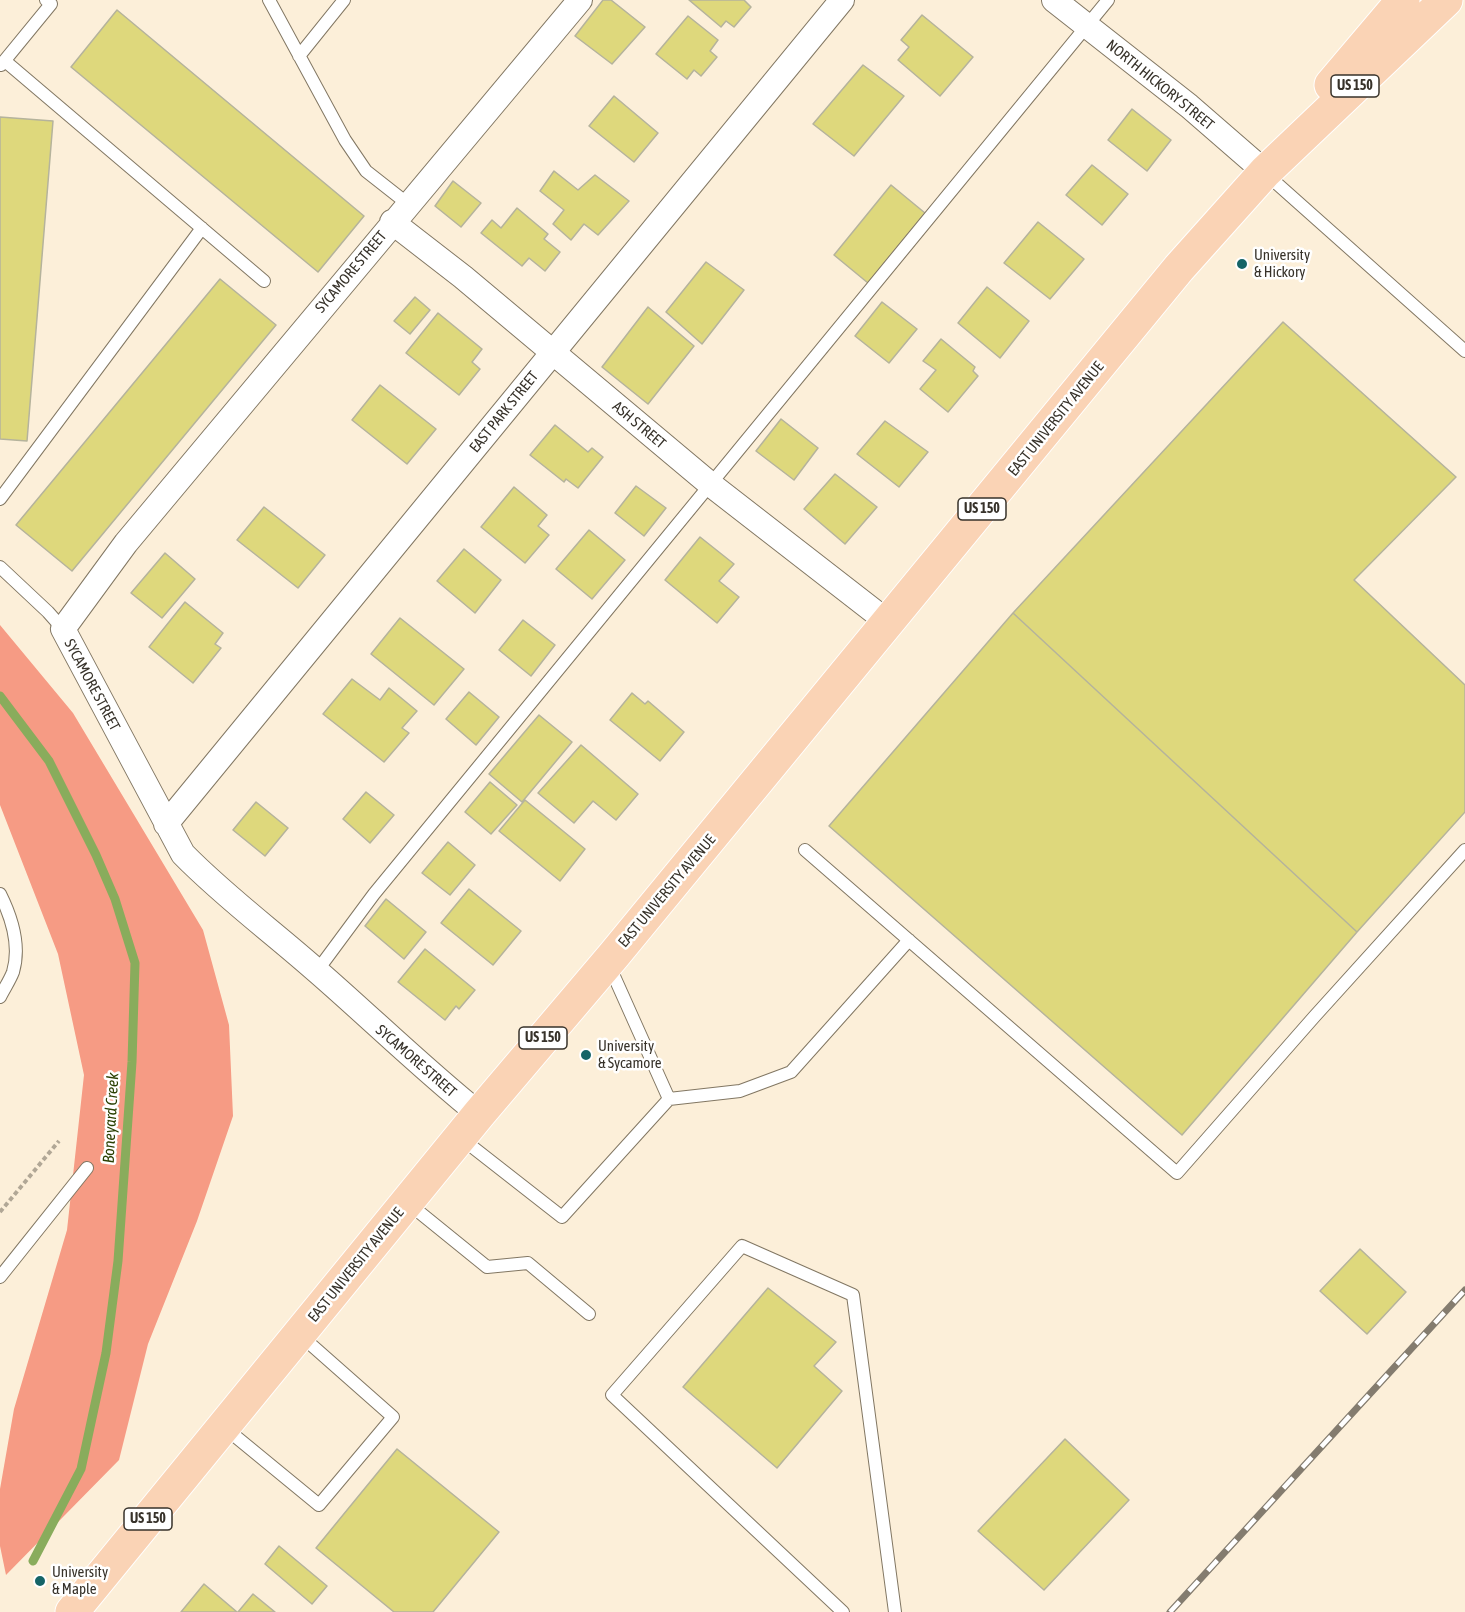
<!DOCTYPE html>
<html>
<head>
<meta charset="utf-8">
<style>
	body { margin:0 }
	canvas { display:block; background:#fcefd9 }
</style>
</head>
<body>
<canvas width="1465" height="1612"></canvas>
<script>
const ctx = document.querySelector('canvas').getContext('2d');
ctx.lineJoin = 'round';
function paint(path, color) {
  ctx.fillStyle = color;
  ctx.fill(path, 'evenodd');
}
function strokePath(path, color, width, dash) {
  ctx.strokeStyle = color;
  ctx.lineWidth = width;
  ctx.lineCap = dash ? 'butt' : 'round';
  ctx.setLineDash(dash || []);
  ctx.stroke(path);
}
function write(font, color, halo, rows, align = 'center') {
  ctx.font = font + ' "Asap Condensed",sans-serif';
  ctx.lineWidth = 5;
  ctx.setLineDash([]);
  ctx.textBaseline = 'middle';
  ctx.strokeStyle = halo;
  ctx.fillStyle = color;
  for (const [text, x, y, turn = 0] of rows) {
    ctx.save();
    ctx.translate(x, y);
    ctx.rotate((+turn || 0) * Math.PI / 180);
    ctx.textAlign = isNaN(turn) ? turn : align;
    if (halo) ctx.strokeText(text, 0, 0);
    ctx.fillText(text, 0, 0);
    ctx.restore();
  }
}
paint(new Path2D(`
	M0 625 73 713 203 930 229 1025 233 1116 197 1221 148 1344 119 1460 6 1575 0 1546V1489L14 1409 67 1230 84 1075 58 954 0 805Z`), '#f69b84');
strokePath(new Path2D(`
	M0 696 49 761 96 855 115 899 135 963 132 1062 118 1261 106 1353 81 1469 33 1561`), '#89ac5c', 9);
const building = new Path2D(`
	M603 0H611L645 27 612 64 575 36Z
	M689 0H744L751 7 734 27 726 21 721 27Z
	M117 10 364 216 318 272 71 67Z
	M922 15 973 57 940 96 898 60 909 47 901 40Z
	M688 16 718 40 710 51 717 57 701 76 694 70 687 79 656 54Z
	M863 65 904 96 854 156 813 124Z
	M614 96 658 133 634 162 589 126Z
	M1132 109 1171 140 1147 171 1108 140Z
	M0 117 53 121 27 441 0 439Z
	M1092 165 1128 194 1102 225 1066 195Z
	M554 171 578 190 595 175 629 201 598 235 584 224 571 240 553 224 564 210 540 191Z
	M453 181 481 203 461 227 435 206Z
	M891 185 925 213 868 283 834 255Z
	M517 208 548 234 544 239 560 252 545 271 529 258 522 266 481 233 492 220 501 228Z
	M1038 222 1084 259 1050 299 1004 263Z
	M706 262 744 290 702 344 666 312Z
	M220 279 276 325 72 571 16 525Z
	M987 287 1029 321 1000 358 958 323Z
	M415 297 430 310 410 334 394 321Z
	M882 302 917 329 889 363 855 336Z
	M648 307 694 346 648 404 602 367Z
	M438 313 482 349 472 362 480 369 459 395 406 353Z
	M1283 322 1456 477 1354 580 1465 685V812L1357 932 1013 613Z
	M941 339 975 367 973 371 978 376 948 412 920 389 936 370 923 361Z
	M380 385 436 429 407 464 352 420Z
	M781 419 818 448 794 480 756 451Z
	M885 421 928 452 899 487 857 454Z
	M555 425 588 452 592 448 603 457 578 488 566 479 564 482 530 455Z
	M835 474 877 507 845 544 804 509Z
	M636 486 666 508 644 536 615 513Z
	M514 487 547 515 538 526 549 535 525 563 481 527Z
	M264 507 325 555 298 588 237 540Z
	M589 530 625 560 592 599 556 569Z
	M700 537 734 564 719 581 739 597 717 623 665 580Z
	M464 549 501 580 475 613 437 581Z
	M165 553 195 579 162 618 131 593Z
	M185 602 223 633 215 644 221 648 193 683 149 647Z
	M1013 613 1357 932 1182 1135 829 826Z
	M400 618 464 669 434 705 371 654Z
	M523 620 555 645 531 676 499 650Z
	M352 679 380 700 389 688 417 711 402 728 409 733 384 762 323 714Z
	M469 692 499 717 476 745 446 719Z
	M632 693 645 704 648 701 684 732 660 761 610 720Z
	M539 715 572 742 522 802 489 774Z
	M581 745 638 794 616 820 593 801 574 823 538 793Z
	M490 782 517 805 491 834 465 812Z
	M366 792 394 815 370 843 343 819Z
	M525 800 585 849 560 881 499 831Z
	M256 802 288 828 265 856 233 830Z
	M448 842 475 865 450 895 422 873Z
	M469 889 521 931 493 965 441 923Z
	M386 899 426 932 404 959 365 926Z
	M425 949 475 990 459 1009 456 1006 445 1020 398 982Z
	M1360 1249 1406 1292 1367 1334 1320 1291Z
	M768 1288 836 1342 814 1366 842 1391 777 1468 683 1387Z
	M1065 1439 1129 1500 1044 1590 978 1531Z
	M397 1449 499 1532 433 1612H394L316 1548Z
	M279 1546 327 1586 312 1604 265 1564Z
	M204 1584 237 1612H181Z
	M253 1594 275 1612H238Z`);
paint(building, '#ded87c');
strokePath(building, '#b5b39c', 1.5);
const service = new Path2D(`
	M269 0 345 140 366 171 408 204
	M299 56 344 0
	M5 61 264 281
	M1 65 51 4 46 0
	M1265 173 1465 351
	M0 499 202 228
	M0 567 48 612 63 629
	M805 850 1177 1173 1314 1017 1465 850
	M0 894C12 918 21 945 13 972 10 980 4 989 0 997
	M317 971 374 894 1108 0
	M669 1099 740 1091 791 1072 909 940
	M461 1138 562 1217 669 1099 609 965
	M408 1203 487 1267 528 1263 589 1314
	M0 1277 87 1168
	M224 1427 319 1505 393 1417 299 1334
	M843 1612 612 1395 742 1246 853 1295 895 1612`);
const minor = new Path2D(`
	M1054 0 1189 106 1265 172
	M392 222 463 277 710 484 889 623
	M166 824 842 0
	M479 1114C423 1069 372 1019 318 972 273 932 225 897 183 854L63 629 126 543 580 0`);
const primary = new Path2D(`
	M1331 85 1403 0
	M72 1612 479 1114 614 955 1179 268 1265 172 1446 0`);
strokePath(service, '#827763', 14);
strokePath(minor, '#827763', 26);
strokePath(primary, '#fff', 35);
strokePath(new Path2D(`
	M0 1212 59 1141`), '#b1a796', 4, [4.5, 3]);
strokePath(service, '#fff', 12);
strokePath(minor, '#fff', 24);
strokePath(primary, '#fad3b5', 33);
const rail = new Path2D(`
	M1170 1612 1465 1290`);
strokePath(rail, '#847c6f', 7);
strokePath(rail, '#fff', 4.5, [14]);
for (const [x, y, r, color] of [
	[1242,264,6,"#156467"],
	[586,1055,6,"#156467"],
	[40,1581,6,"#156467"]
]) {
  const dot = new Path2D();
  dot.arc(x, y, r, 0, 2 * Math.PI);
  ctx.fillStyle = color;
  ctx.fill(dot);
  strokePath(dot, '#fff', 2);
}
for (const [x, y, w] of [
	[1355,86,48],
	[982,509,48],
	[543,1038,48],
	[148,1519,48]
]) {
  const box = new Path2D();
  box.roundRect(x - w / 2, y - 11, w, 22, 4.5);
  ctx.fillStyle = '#fff';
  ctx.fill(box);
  strokePath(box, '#37322a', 1.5);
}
write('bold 14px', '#37322a', null, [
	["US 150",1355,86],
	["US 150",982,509],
	["US 150",543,1038],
	["US 150",148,1519]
]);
write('15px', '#37322a', '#fff', [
	["NORTH HICKORY STREET",1160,85,39],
	["SYCAMORE STREET",351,272,-50],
	["EAST PARK STREET",504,412,-51],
	["EAST UNIVERSITY AVENUE",1056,419,-51],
	["ASH STREET",639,425,40],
	["SYCAMORE STREET",92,685,62],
	["EAST UNIVERSITY AVENUE",667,891,-50],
	["SYCAMORE STREET",416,1061,41],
	["EAST UNIVERSITY AVENUE",356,1265,-51]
]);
write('15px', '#37322a', '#fff', [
	["University",1254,255],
	["& Hickory",1254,272],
	["University",598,1046],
	["& Sycamore",598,1063],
	["University",52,1572],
	["& Maple",52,1589]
], 'left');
write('italic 16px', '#2b4003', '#fff', [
	["Boneyard Creek",111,1118,-87]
]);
</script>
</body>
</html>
